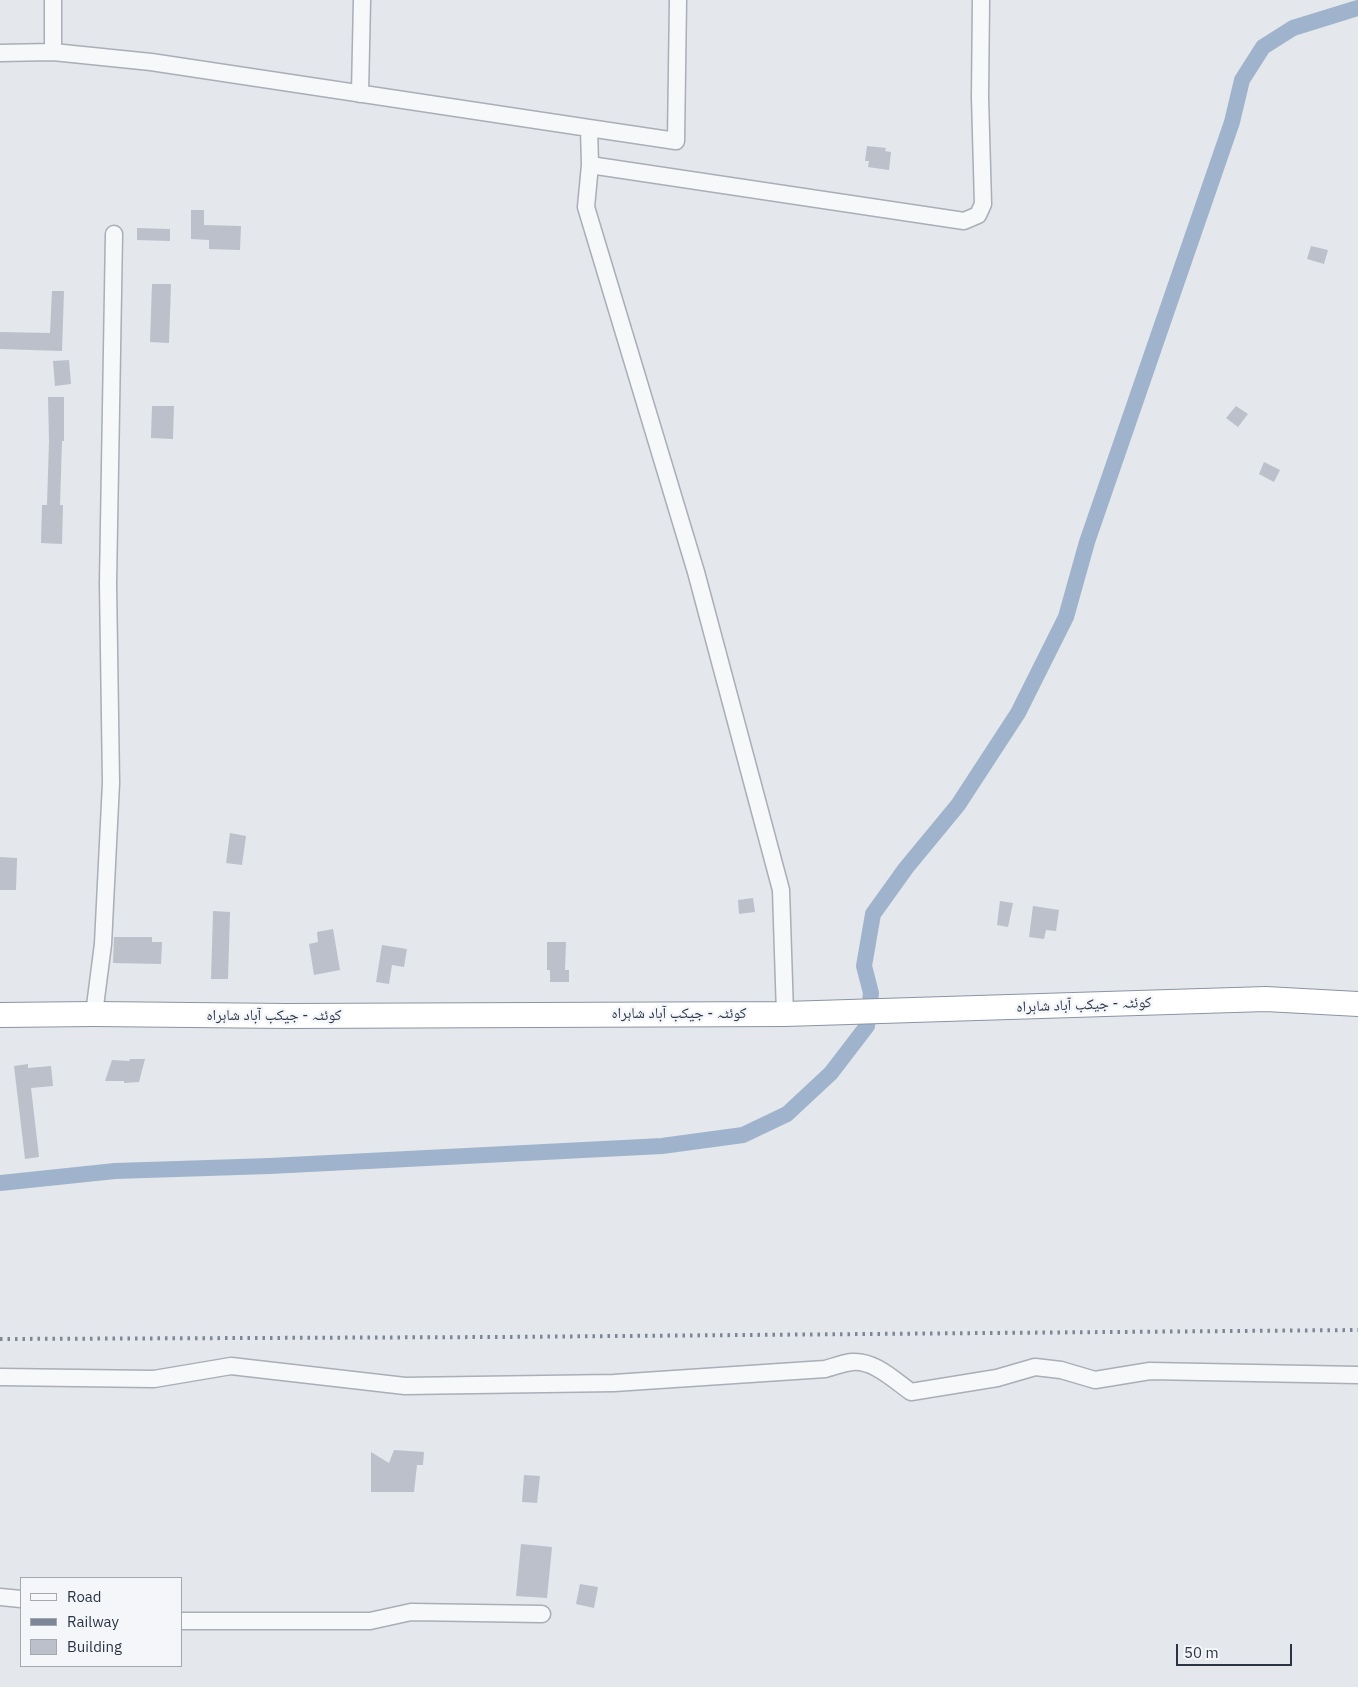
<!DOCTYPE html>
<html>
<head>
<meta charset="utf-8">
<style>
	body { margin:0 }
	#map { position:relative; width:1358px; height:1687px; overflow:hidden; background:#e4e7ec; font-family:"IBM Plex Sans",sans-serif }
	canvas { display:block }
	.legend { position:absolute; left:20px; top:1577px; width:162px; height:90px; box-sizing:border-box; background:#f4f6f9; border:1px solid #a4a8b1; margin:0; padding:6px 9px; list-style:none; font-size:15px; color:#2b3445 }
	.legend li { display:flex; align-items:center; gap:10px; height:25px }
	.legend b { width:25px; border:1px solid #a4a8b1 }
	.scale { position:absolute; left:1176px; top:1644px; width:116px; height:22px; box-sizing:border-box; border:2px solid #2b3445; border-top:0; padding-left:6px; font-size:15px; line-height:18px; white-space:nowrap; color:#2b3445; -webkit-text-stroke:4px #f4f6f9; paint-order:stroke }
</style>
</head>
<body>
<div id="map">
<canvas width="1358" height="1687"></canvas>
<ul class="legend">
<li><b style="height:6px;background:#f7f8fa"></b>Road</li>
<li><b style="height:6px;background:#7d8696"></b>Railway</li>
<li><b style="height:14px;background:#bbc0ca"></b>Building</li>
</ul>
<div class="scale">50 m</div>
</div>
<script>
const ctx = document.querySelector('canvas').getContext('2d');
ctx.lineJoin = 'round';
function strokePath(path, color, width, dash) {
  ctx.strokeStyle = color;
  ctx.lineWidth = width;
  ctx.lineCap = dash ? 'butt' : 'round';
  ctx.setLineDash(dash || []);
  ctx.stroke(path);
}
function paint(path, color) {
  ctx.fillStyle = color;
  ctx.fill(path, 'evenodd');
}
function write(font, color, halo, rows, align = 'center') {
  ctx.font = font + ' "IBM Plex Sans","Noto Naskh Arabic",sans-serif';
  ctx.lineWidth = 5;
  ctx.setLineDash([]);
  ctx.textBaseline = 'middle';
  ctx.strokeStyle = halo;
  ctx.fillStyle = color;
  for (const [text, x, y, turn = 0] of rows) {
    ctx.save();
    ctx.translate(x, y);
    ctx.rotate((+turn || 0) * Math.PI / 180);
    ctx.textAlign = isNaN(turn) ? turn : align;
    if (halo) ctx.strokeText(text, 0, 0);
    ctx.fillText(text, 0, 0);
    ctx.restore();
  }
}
strokePath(new Path2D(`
	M0 1183 115 1171 270 1166 662 1146 743 1135 787 1114 831 1073 867 1026 871 993 864 966 873 914 906 868 958 805 1018 713 1066 617 1087 542 1232 122 1242 80 1263 47 1293 28 1358 8`), '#9fb4cc', 16);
paint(new Path2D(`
	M867 146 886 148 885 151 891 152 889 170 868 167 869 161H865Z
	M191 210H204V225L241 226 240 250 209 249V240L191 239Z
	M137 228 170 229V241L137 240Z
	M1311 246 1328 250 1324 264 1307 259Z
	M152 284H171L169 343 150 342Z
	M52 291H64L62 351 0 349V332L50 333Z
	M69 360 71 384 55 386 53 361Z
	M48 397H64V441H62L60 505H63L62 544 41 543 42 505H47L49 441Z
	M152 406H174L173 439 151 438Z
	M1236 406 1248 414 1238 427 1226 418Z
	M1264 462 1280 470 1274 482 1259 474Z
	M230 833 246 836 242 865 226 863Z
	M0 857 17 858 16 890H0Z
	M753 898 755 912 739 914 738 900Z
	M1000 901 1013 903 1008 927 997 925Z
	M1033 906 1059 910 1056 931 1046 930 1044 939 1029 937Z
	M213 911 230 912 228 979H211Z
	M333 929 340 970 314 975 309 944 318 942 317 932Z
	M114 937H152V942H162L161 964 113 963Z
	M547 942H566L565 970H569V982H550V970H547Z
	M382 945 407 949 404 967 392 965 389 984 376 982Z
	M130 1059H145L139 1082 124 1083V1081H105L112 1060 129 1061Z
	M28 1064V1068L51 1066 53 1086 31 1088 39 1157 25 1159 14 1066Z
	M394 1450 424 1452 423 1465H417L414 1492H371V1452L389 1463Z
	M524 1475 540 1476 537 1503 522 1502Z
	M521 1544 552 1547 547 1598 516 1596Z
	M580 1584 598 1587 594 1608 576 1604Z`), '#bbc0ca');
const minor = new Path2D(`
	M53 0V52
	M0 53 53 52 151 62 589 128 590 165 586 207 696 572 781 890 785 1014
	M360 94 362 0
	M589 128 676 141 678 0
	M590 165 964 221 978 215 983 204 980 97 981 0
	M94 1014 103 944 111 783 108 583 114 234
	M0 1377 154 1379 231 1366 405 1386 614 1383 825 1369C833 1367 843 1363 852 1362 874 1360 894 1380 911 1392L997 1378 1035 1367 1061 1370 1095 1380 1150 1371 1358 1375
	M0 1597 21 1599
	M181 1621H370L411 1612 542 1614`);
const highway = new Path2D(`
	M0 1015 94 1014 288 1016 785 1014 1266 999 1358 1004`);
strokePath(minor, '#a9aeb7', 19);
strokePath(highway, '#8b94a3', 26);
strokePath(minor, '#f7f8fa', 16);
strokePath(highway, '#fff', 24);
strokePath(new Path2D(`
	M0 1339 498 1337 1358 1330`), '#7d8696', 4, [2.5, 5]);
write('15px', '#2b3445', '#f4f6f9', [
	["کوئٹہ - جیکب آباد شاہراہ",1084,1005,-2],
	["کوئٹہ - جیکب آباد شاہراہ",679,1014],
	["کوئٹہ - جیکب آباد شاہراہ",274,1016]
]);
</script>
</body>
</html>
